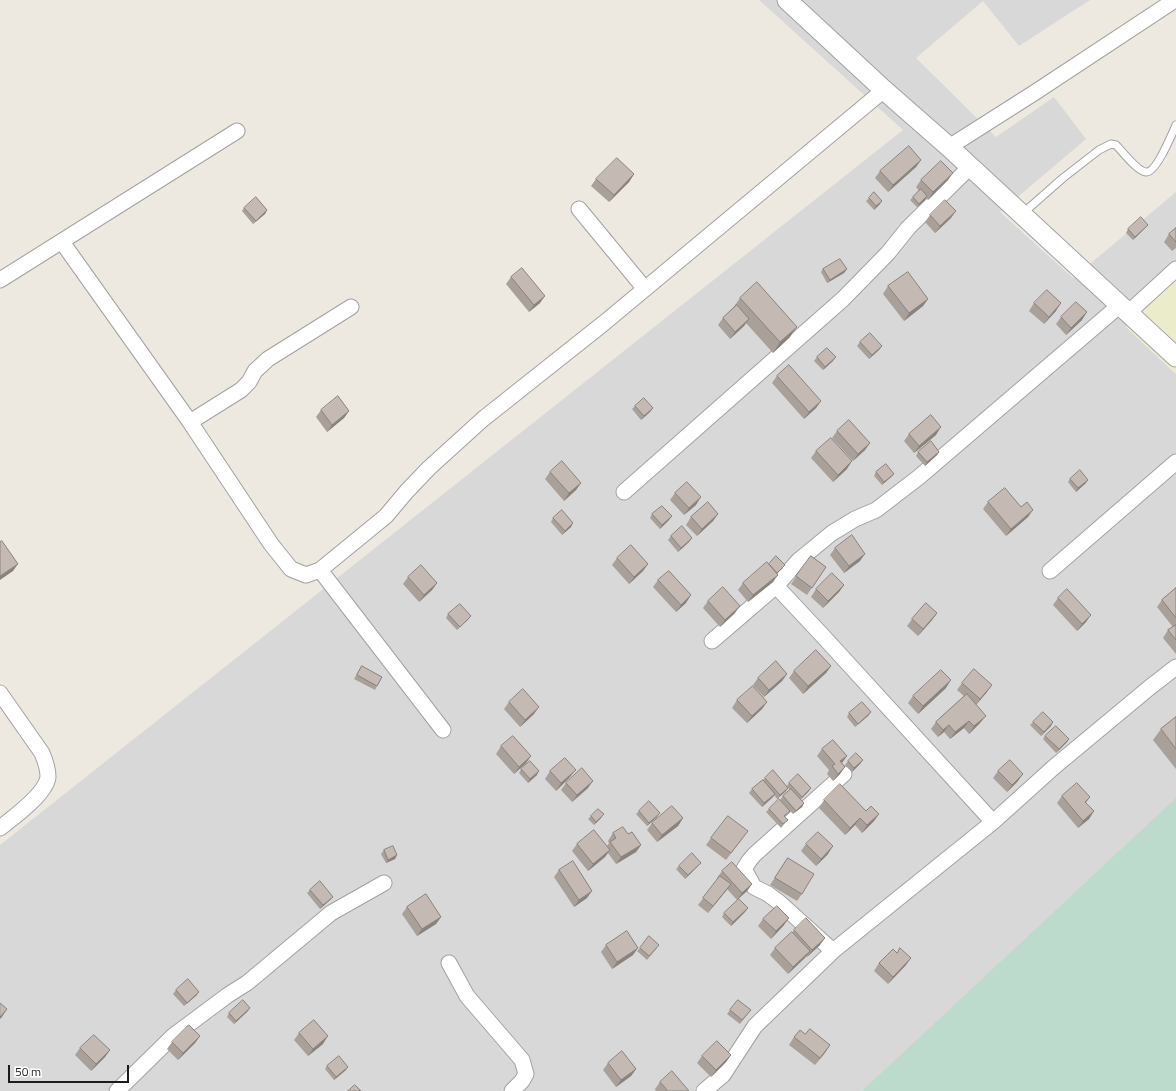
<!DOCTYPE html>
<html>
<head>
<meta charset="utf-8">
<style>
	body { margin:0 }
	#map { position:relative; width:1176px; height:1091px; overflow:hidden; background:#ede8e0; font-family:"Titillium Web",sans-serif }
	canvas { display:block }
	.scale { position:absolute; left:8px; top:1065px; width:121px; height:18px; box-sizing:border-box; border:2px solid #1b1b1b; border-top:0; padding-left:5px; font-size:12px; line-height:14px; white-space:nowrap; color:#1b1b1b; -webkit-text-stroke:3px #fff; paint-order:stroke }
</style>
</head>
<body>
<div id="map">
<canvas width="1176" height="1091"></canvas>
<div class="scale">50 m</div>
</div>
<script>
const ctx = document.querySelector('canvas').getContext('2d');
ctx.lineJoin = 'round';
function paint(path, color) {
  ctx.fillStyle = color;
  ctx.fill(path, 'evenodd');
}
function strokePath(path, color, width, dash) {
  ctx.strokeStyle = color;
  ctx.lineWidth = width;
  ctx.lineCap = dash ? 'butt' : 'round';
  ctx.setLineDash(dash || []);
  ctx.stroke(path);
}
paint(new Path2D(`
	M759 0H1090L1019 46 983 1 916 58 996 137 1054 97 1086 139 1000 212 1073 278 1176 192V280L1126 327 1176 374V823L867 1091H0V845L903 130Z`), '#d9d8d8');
paint(new Path2D(`
	M1176 280V374L1126 327Z`), '#eaecca');
paint(new Path2D(`
	M1176 798V1091H862Z`), '#bcdbcc');
const service = new Path2D(`
	M1022 214 1063 178 1099 150 1111 144 1116 145C1122 151 1138 172 1146 172 1156 173 1172 134 1176 125`);
const minor = new Path2D(`
	M949 147 1034 93 1175 0
	M579 209 645 289
	M62 242 190 422 271 544 291 569 306 575 320 570 386 516 407 491 429 468 483 419 604 323 884 90
	M0 280 237 131
	M1128 313 1176 269
	M190 422 241 390 249 382 255 371 268 359 351 307
	M624 492 843 299 888 253 908 228 970 167
	M320 570 443 730
	M1050 571 1176 462
	M776 586 821 634 993 822
	M712 641 776 586 799 560 832 533 855 519 876 510 919 477 1120 305
	M0 693 42 753C45 760 48 768 48 777 46 794 13 818 0 828
	M833 951 780 903 768 894 754 887 744 869 749 861 754 855 844 774
	M449 963 467 996 522 1060 526 1074 522 1081 512 1091
	M117 1091 173 1036 228 995 247 983 331 913 384 883
	M704 1091 723 1075 755 1026 833 951 993 822 1054 767 1149 688 1176 667`);
const tertiary = new Path2D(`
	M787 0 884 90 949 147 1176 357`);
strokePath(service, '#a2a2a2', 9);
strokePath(minor, '#a2a2a2', 17);
strokePath(tertiary, '#a2a2a2', 21);
strokePath(service, '#fff', 7);
strokePath(minor, '#fff', 15);
strokePath(tertiary, '#fff', 19);
paint(new Path2D(`
	M921 160 916 167 888 192 875 178 880 171Z
	M634 174 629 182 609 202 591 186 596 179Z
	M921 180H948L928 200 926 198 917 207 910 200 919 191 916 187Z
	M869 198 880 204 874 210 866 201Z
	M244 208 267 210 265 214 253 224 242 211Z
	M930 215 951 218 935 233 925 222Z
	M1148 225 1133 240 1126 233 1128 229Z
	M1176 228V248L1172 251 1164 242 1169 234Z
	M823 269H847L844 273 827 283 821 272Z
	M511 277 540 303 529 312 506 284Z
	M888 286 928 299 923 306 904 321 883 294Z
	M740 298 790 337 773 353 746 323 744 326 730 339 718 325 723 318 733 308Z
	M1034 303 1056 311 1044 324 1029 311Z
	M1061 317 1082 320 1066 335 1056 324Z
	M860 342 882 346 879 350 869 359 857 346Z
	M817 357 833 361 823 370 814 361Z
	M777 376 821 401 816 408 804 419 772 383Z
	M635 406 653 408 650 412 641 420 632 409Z
	M321 410 349 411 344 418 327 432 316 417Z
	M837 431 870 443 865 450 853 461 832 438Z
	M909 434 936 435 914 453 904 441Z
	M816 451 847 469 833 482 811 458Z
	M918 452H939L937 455 925 466 916 456Z
	M550 472 581 483 576 490 564 501 545 479Z
	M876 472 894 474 891 477 882 485 874 476Z
	M1070 479 1086 483 1076 492 1068 482Z
	M675 493 696 505 684 515 670 500Z
	M988 502 1028 517 1006 536 983 509Z
	M652 514 672 516 669 520 660 529 650 518Z
	M718 514 713 521 697 536 686 525 691 517Z
	M553 518 571 527 562 535 551 522Z
	M671 536 692 538 689 542 678 552 668 540Z
	M835 548 860 561 844 573 830 555Z
	M811 556 826 567 807 595 791 584Z
	M617 558 648 564 643 571 629 584 612 565Z
	M769 564 783 568 777 574 773 582 748 602 738 590 743 583Z
	M408 577 437 583 432 590 419 602 403 584Z
	M658 580 686 603 676 612 653 587Z
	M844 585 839 592 823 608 811 597 816 589Z
	M1176 588V654L1163 638 1168 630 1173 627 1157 607 1162 600Z
	M1058 598 1086 622 1077 631 1053 605Z
	M708 601 735 613 720 627 703 608Z
	M937 613 932 620 918 636 907 626 912 619Z
	M448 614 471 616 468 620 457 630 446 618Z
	M362 666 377 686 375 690 354 679Z
	M831 666 826 673 803 694 789 678 794 671Z
	M787 674 782 681 764 697 753 685 758 678Z
	M962 683 987 692 976 705 980 723 969 734 964 728 950 739 944 732 938 737 931 729 936 722 964 696 957 690Z
	M946 688 918 714 908 703 913 696Z
	M737 700 767 702 762 709 747 723 732 708Z
	M509 702 534 714 520 727 504 709Z
	M871 712 868 716 855 727 847 717 849 713Z
	M1176 717V769L1153 740 1161 729Z
	M1033 722 1051 726 1041 736 1030 725Z
	M1045 736 1069 739 1067 742 1056 753 1043 739Z
	M501 746 531 756 526 763 514 774 496 754Z
	M822 749 842 763 840 774 833 781 827 774 829 770 817 756Z
	M863 760 860 764 852 772 845 765 848 761Z
	M521 769 537 775 528 783 519 773Z
	M550 771 570 777 556 791 545 779Z
	M998 771 1018 781 1007 792 993 778Z
	M765 778 787 786 789 783 811 788 808 792 800 800 804 803 802 807 793 814 780 800 783 796 790 790 788 788 786 791 777 799 774 795 773 797 762 807 749 793 752 789 763 780Z
	M566 783 588 788 572 802 561 790Z
	M1062 796 1090 797 1086 803 1094 811 1089 819 1078 828 1057 803Z
	M824 800 866 811 879 814 874 821 862 833 855 825 845 835 819 808Z
	M769 809 787 814 785 816V823L781 828 766 812Z
	M639 811 657 817 647 826 636 814Z
	M591 816 601 818 594 825 588 819Z
	M683 818 678 826 657 842 647 830 652 823Z
	M613 833 628 834 641 845 636 852 616 864 608 853 605 857 588 871 572 851 577 844 607 846 609 843 608 841Z
	M711 838H743L726 860 706 845Z
	M806 844 828 854 816 866 801 851Z
	M384 850 397 855 395 859 386 863 381 854Z
	M788 858 802 894 797 901 770 885Z
	M679 866H698L685 879 676 869Z
	M559 870 587 898 574 907 554 877Z
	M722 871 752 884 747 891 737 900 727 889 708 913 698 905 718 879 717 878Z
	M310 890 333 897 330 900 320 909 307 893Z
	M407 907 441 917 436 924 417 936 402 914Z
	M748 908 745 912 731 926 722 917 724 913Z
	M763 919 784 925 771 939 758 926Z
	M794 930 820 945 807 957 806 956 788 974 770 955 775 948 791 934Z
	M606 945 633 955 612 969 601 952Z
	M640 948H657L647 960 637 951Z
	M879 963 906 965 888 984 874 971Z
	M176 990 197 995 184 1006 173 994Z
	M250 1008 247 1012 234 1024 227 1017 229 1013Z
	M730 1010H751L740 1024 727 1014Z
	M299 1033 323 1044 308 1056 294 1040Z
	M805 1034 830 1045 815 1065 789 1045 794 1037Z
	M200 1036 195 1043 178 1060 167 1049 172 1042Z
	M80 1048 110 1050 105 1057 91 1071 75 1055Z
	M731 1055 726 1062 711 1077 697 1063 702 1056Z
	M608 1063 636 1069 631 1076 616 1087 603 1070Z
	M327 1066 346 1070 334 1080 325 1069Z
	M660 1082 688 1091H656L655 1089Z`), '#a9a09a');
paint(new Path2D(`
	M921 160 916 167 888 192 893 185Z
	M953 173 948 180 928 200 933 192Z
	M634 174 629 182 609 202 614 195Z
	M927 196 925 200 917 207 919 204Z
	M882 201 880 204 874 210 876 206Z
	M267 210 265 214 253 224Z
	M956 211 951 218 935 233 940 226Z
	M1148 225 1133 240 1135 237Z
	M847 269 844 273 827 283 830 280Z
	M545 296 540 303 529 312 534 305Z
	M928 299 923 306 904 321 909 313Z
	M1061 303 1056 311 1044 324 1049 317Z
	M1087 312 1082 320 1066 335 1071 328Z
	M749 319 744 326 730 339 735 332Z
	M797 327 790 337 773 353 780 342Z
	M882 346 879 350 869 359 872 355Z
	M836 357 833 361 823 370 825 367Z
	M821 401 816 408 804 419 809 412Z
	M653 408 650 412 641 420 644 416Z
	M349 411 344 418 327 432 332 425Z
	M941 427 936 435 914 453 919 446Z
	M870 443 865 450 853 461 858 454Z
	M939 452 937 455 925 466 927 462Z
	M852 461 847 469 833 482 838 475Z
	M894 474 891 477 882 485 884 482Z
	M1088 480 1086 483 1076 492 1078 488Z
	M581 483 576 490 564 501 569 493Z
	M701 497 696 505 684 515 689 508Z
	M1033 510 1028 517 1006 536 1011 529Z
	M718 514 713 521 697 536 702 529Z
	M672 516 669 520 660 529 662 525Z
	M573 523 571 527 562 535 565 531Z
	M692 538 689 542 678 552 681 548Z
	M865 554 860 561 844 573 849 566Z
	M18 564 13 571 0 580V576Z
	M648 564 643 571 629 584 634 577Z
	M778 575 773 582 748 602 753 595Z
	M437 583 432 590 419 602 424 595Z
	M844 585 839 592 823 608 828 601Z
	M691 595 686 603 676 612 681 605Z
	M740 606 735 613 720 627 725 620Z
	M937 613 932 620 918 636 923 629Z
	M1091 615 1086 622 1077 631 1082 624Z
	M831 666 826 673 803 694 808 686Z
	M787 674 782 681 764 697 769 690Z
	M951 680 946 688 918 714 923 706Z
	M992 685 987 692 975 706 980 699Z
	M767 702 762 709 747 723 752 716Z
	M539 707 534 714 520 727 525 720Z
	M871 712 868 716 855 727 858 724Z
	M986 716 980 723 969 734 974 726Z
	M969 721 964 728 950 739 955 732Z
	M1053 722 1051 726 1041 736 1044 732Z
	M949 725 944 732 938 737 943 730Z
	M1069 739 1067 742 1056 753 1059 749Z
	M531 756 526 763 514 774 519 767Z
	M847 756 842 763 840 761Z
	M863 760 860 764 852 772 854 768Z
	M845 767 840 774 833 781 838 774Z
	M576 770 570 777 556 791 561 783Z
	M539 771 537 775 528 783 530 779Z
	M1023 774 1018 781 1007 792 1012 785Z
	M593 781 588 788 572 802 577 795Z
	M788 788 786 791 777 799 780 795Z
	M811 788 808 792 800 800 802 797Z
	M775 794 773 797 762 807 764 803Z
	M804 803 802 807 793 814Z
	M1094 811 1089 819 1078 828 1083 821Z
	M660 813 657 817 647 826 649 823Z
	M604 814 601 818 594 825 596 822Z
	M879 814 874 821 862 833 867 825Z
	M683 818 678 826 657 842 662 835Z
	M860 818 855 825 845 835 850 828Z
	M641 845 636 852 616 864 621 857Z
	M833 846 828 854 816 866 821 859Z
	M610 850 605 857 588 871 593 864Z
	M397 855 395 859 386 863 388 860Z
	M701 863 685 879 688 875Z
	M731 884 726 891 708 913 713 906Z
	M752 884 747 891 737 900 742 893Z
	M592 891 587 898 574 907 579 900Z
	M333 897 330 900 320 909 323 905Z
	M748 908 745 912 731 926 733 922Z
	M441 917 436 924 417 936 422 929Z
	M789 918 784 925 771 939 776 931Z
	M825 938 820 945 807 957 812 950Z
	M638 948 633 955 612 969 617 962Z
	M810 951 805 958 788 974 793 967Z
	M911 958 906 965 888 984 893 977Z
	M199 992 197 995 184 1006 187 1003Z
	M250 1008 247 1012 234 1024 236 1021Z
	M7 1009 2 1017 0 1019V1017Z
	M200 1036 195 1043 178 1060 183 1053Z
	M328 1036 323 1044 308 1056 313 1049Z
	M830 1045 825 1053 815 1065 820 1058Z
	M110 1050 105 1057 91 1071 96 1064Z
	M731 1055 726 1062 711 1077 716 1070Z
	M348 1067 346 1070 334 1080 336 1077Z
	M636 1069 631 1076 616 1087 621 1080Z`), '#89827d');
const building = new Path2D(`
	M909 146 921 160 893 185 880 171Z
	M617 158 634 174 614 195 596 179Z
	M941 161 953 173 933 192 921 180Z
	M921 189 927 196 919 204 913 197Z
	M874 192 882 201 876 206 869 198Z
	M256 197 267 210 256 221 244 208Z
	M945 200 956 211 940 226 930 215Z
	M1141 217 1148 225 1135 237 1128 229Z
	M1176 228V242L1169 234Z
	M840 259 847 269 830 280 823 269Z
	M522 268 545 296 534 305 511 277Z
	M908 272 928 299 909 313 888 286Z
	M757 282 797 327 780 342 740 298Z
	M1047 290 1061 303 1049 317 1034 303Z
	M1076 302 1087 312 1071 328 1061 317Z
	M737 305 749 319 735 332 723 318Z
	M870 333 882 346 872 355 860 342Z
	M827 348 836 357 825 367 817 357Z
	M789 365 821 401 809 412 777 376Z
	M338 396 349 411 332 425 321 410Z
	M644 398 653 408 644 416 635 406Z
	M931 415 941 427 919 446 909 434Z
	M849 420 870 443 858 454 837 431Z
	M831 438 852 461 838 475 816 451Z
	M931 441 939 452 927 462 918 452Z
	M562 461 581 483 569 493 550 472Z
	M886 464 894 474 884 482 876 472Z
	M1080 470 1088 480 1078 488 1070 479Z
	M687 482 701 497 689 508 675 493Z
	M1005 488 1021 507 1027 502 1033 510 1011 529 988 502Z
	M708 502 718 514 702 529 691 517Z
	M662 506 672 516 662 525 652 514Z
	M562 510 573 523 565 531 553 518Z
	M682 526 692 538 681 548 671 536Z
	M852 535 865 554 849 566 835 548Z
	M2 541 18 564 0 576V542Z
	M631 545 648 564 634 577 617 558Z
	M776 556 785 565 777 573 769 564Z
	M811 556 826 567 812 588 796 576Z
	M767 562 778 575 753 595 743 583Z
	M421 565 437 583 424 595 408 577Z
	M669 571 691 595 681 605 658 580Z
	M832 573 844 585 828 601 816 589Z
	M723 587 740 606 725 620 708 601Z
	M1176 588V618L1162 600Z
	M1067 589 1091 615 1082 624 1058 598Z
	M926 603 937 613 923 629 912 619Z
	M460 604 471 616 460 627 448 614Z
	M1176 625V640L1168 630Z
	M816 650 831 666 808 686 794 671Z
	M776 661 787 674 769 690 758 678Z
	M362 666 382 677 377 686 357 675Z
	M974 669 992 685 980 699 962 683Z
	M941 670 951 680 923 706 913 696Z
	M753 686 767 702 752 716 737 700Z
	M523 689 539 707 525 720 509 702Z
	M967 694 986 716 974 726 969 721 955 732 949 725 943 730 936 722Z
	M862 702 871 712 858 724 849 713Z
	M1043 712 1053 722 1044 732 1033 722Z
	M1176 717V749L1161 729Z
	M1056 726 1069 739 1059 749 1045 736Z
	M513 736 531 756 519 767 501 746Z
	M833 740 847 756 840 761 845 767 838 774 832 766 835 764 822 749Z
	M856 753 863 760 854 768 848 761Z
	M565 758 576 770 561 783 550 771Z
	M1010 760 1023 774 1012 785 998 771Z
	M530 761 539 771 530 779 521 769Z
	M582 768 593 781 577 795 566 783Z
	M773 770 788 788 780 795 765 778Z
	M798 774 811 788 802 797 789 783Z
	M763 780 775 794 764 803 752 789Z
	M1077 783 1090 797 1085 802 1094 811 1083 821 1062 796Z
	M840 784 866 811 871 806 879 814 867 825 860 818 850 828 824 800Z
	M791 789 804 803 796 811 783 796Z
	M779 799 790 811 784 816 788 820 783 824 769 809Z
	M649 801 660 813 649 823 639 811Z
	M672 806 683 818 662 835 652 823Z
	M598 809 604 814 596 822 591 816Z
	M728 816 748 831 731 853 711 838Z
	M623 827 628 834 632 832 641 845 621 857 610 842 616 838 613 833Z
	M594 830 610 850 593 864 577 844Z
	M818 832 833 846 821 859 806 844Z
	M393 846 397 855 388 860 384 850Z
	M692 853 701 863 688 875 679 866Z
	M788 858 814 874 802 894 775 878Z
	M573 861 592 891 579 900 559 870Z
	M732 862 752 884 742 893 722 871Z
	M720 876 731 884 713 906 703 898Z
	M320 881 333 897 323 905 310 890Z
	M426 894 441 917 422 929 407 907Z
	M739 899 748 908 733 922 724 913Z
	M777 906 789 918 776 931 763 919Z
	M806 918 825 938 812 950 794 930Z
	M627 931 638 948 617 962 606 945Z
	M792 932 810 951 793 967 775 948Z
	M649 936 659 945 649 956 640 948Z
	M900 948 911 958 893 977 879 963 893 949 897 953Z
	M188 979 199 992 187 1003 176 990Z
	M243 1000 250 1008 236 1021 229 1013Z
	M738 1000 751 1010 742 1020 730 1010Z
	M0 1003 7 1009 0 1017Z
	M314 1020 328 1036 313 1049 299 1033Z
	M189 1025 200 1036 183 1053 172 1042Z
	M810 1029 830 1045 820 1058 794 1037 800 1030 805 1034Z
	M94 1035 110 1050 96 1064 80 1048Z
	M717 1041 731 1055 716 1070 702 1056Z
	M622 1051 636 1069 621 1080 608 1063Z
	M339 1056 348 1067 336 1077 327 1066Z
	M672 1071 689 1091H668L660 1082Z
	M355 1085 361 1091H348Z`);
paint(building, '#c4bab3');
strokePath(building, '#89827d', 1);
</script>
</body>
</html>
